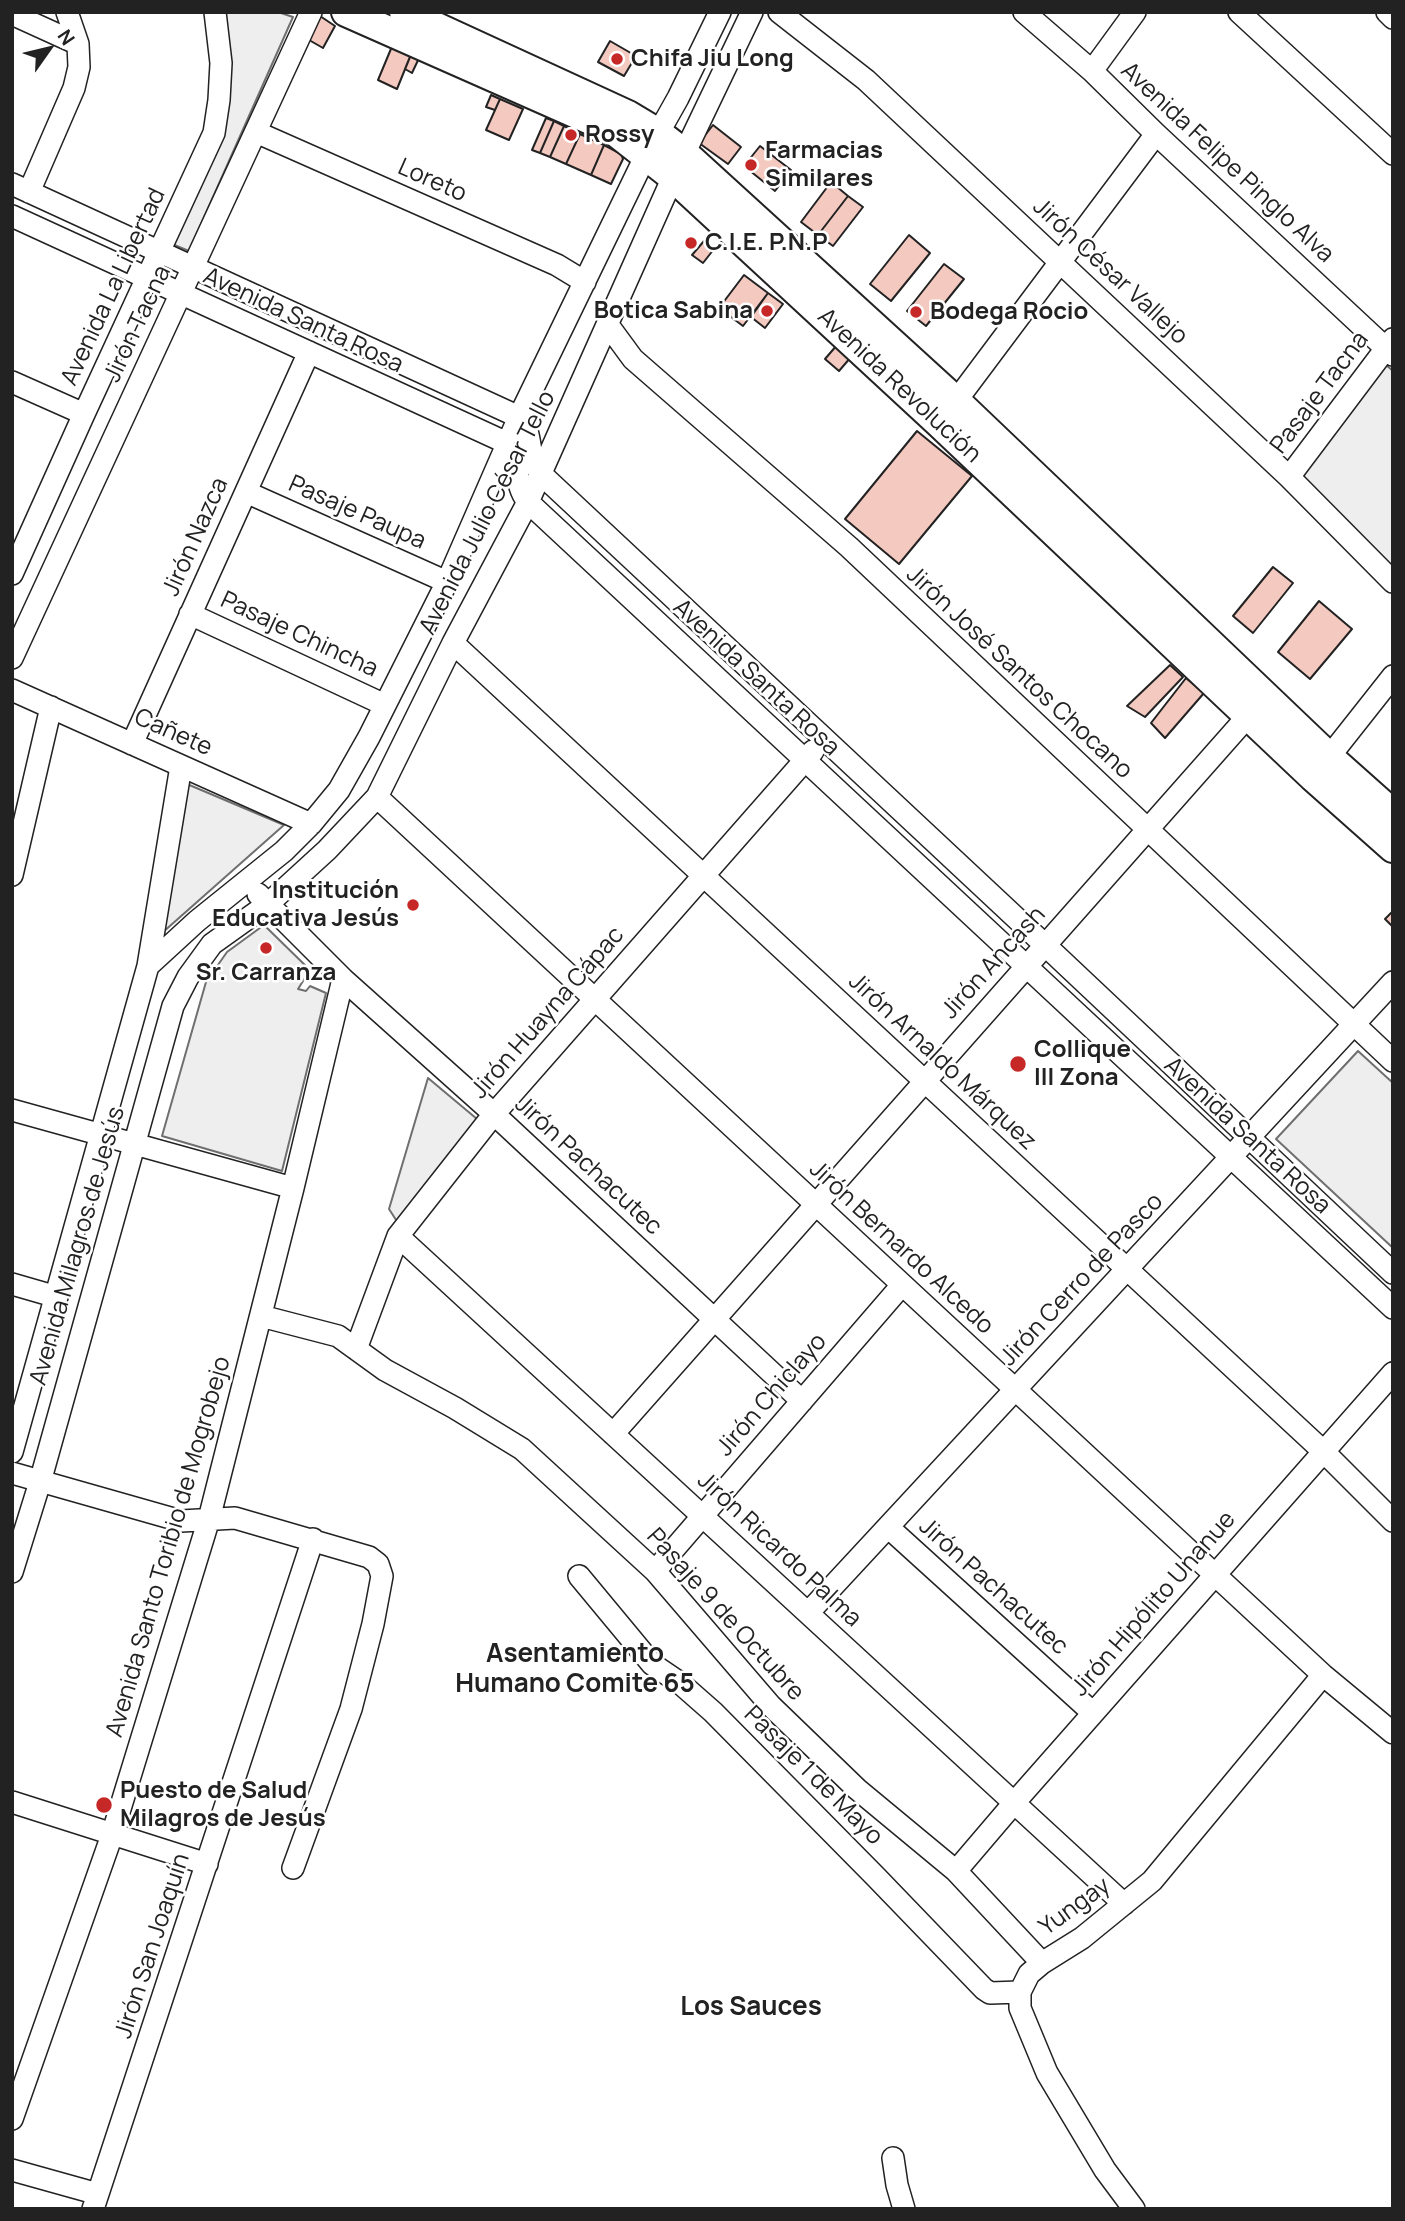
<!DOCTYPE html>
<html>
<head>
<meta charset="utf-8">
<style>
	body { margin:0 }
	#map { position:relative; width:1405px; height:2221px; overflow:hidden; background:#fff; font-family:Manrope,sans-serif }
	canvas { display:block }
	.frame { position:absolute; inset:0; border:14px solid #222; pointer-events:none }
	.north { position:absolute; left:14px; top:14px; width:70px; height:70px; -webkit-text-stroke:5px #fff; paint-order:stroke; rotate:56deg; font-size:19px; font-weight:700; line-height:28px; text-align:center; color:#222 }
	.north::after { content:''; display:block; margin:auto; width:24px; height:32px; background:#222; clip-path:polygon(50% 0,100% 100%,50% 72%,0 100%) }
</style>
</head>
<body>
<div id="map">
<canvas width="1405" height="2221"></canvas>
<div class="frame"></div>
<div class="north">N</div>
</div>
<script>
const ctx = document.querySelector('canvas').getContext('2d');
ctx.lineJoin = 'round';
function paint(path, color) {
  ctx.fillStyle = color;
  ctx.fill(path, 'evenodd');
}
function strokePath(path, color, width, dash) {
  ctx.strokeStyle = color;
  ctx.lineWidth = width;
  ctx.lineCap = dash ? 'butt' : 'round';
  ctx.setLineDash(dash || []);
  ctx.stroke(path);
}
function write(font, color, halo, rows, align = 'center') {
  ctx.font = font + ' Manrope,sans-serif';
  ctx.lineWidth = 5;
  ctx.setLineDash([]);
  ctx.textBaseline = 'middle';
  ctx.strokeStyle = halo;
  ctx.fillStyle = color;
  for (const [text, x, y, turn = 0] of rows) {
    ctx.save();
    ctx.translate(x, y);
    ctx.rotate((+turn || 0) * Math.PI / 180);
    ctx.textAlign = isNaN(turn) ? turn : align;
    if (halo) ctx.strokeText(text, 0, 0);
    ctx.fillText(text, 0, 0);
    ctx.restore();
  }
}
const green = new Path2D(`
	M224 12H278L293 17 189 251 172 244 222 128Z
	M1385 364 1393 371V568L1301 474Z
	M187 784 284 825 162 933Z
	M264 925 310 970 298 989 306 991 310 986 326 993 282 1171 162 1136 206 982 227 952Z
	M1358 1051 1393 1083V1248L1276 1139Z
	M428 1078 477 1119 398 1223 389 1209Z`);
paint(green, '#eee');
strokePath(green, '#6f6f6f', 2);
const building = new Path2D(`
	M320 16 335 26 323 48 309 40Z
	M610 41 636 56 624 76 598 62Z
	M393 44 412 52 397 89 378 80Z
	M412 52 420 56 412 73 405 69Z
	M491 95 500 99 495 110 486 107Z
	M500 99 523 109 509 140 486 130Z
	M546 118 554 121 540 153 532 150Z
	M554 121 564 126 550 157 540 153Z
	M713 125 741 147 728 164 699 143Z
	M564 126 580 134 566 164 550 157Z
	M580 134 604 145 591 175 566 164Z
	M604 145 621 154 623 159 611 184 591 175Z
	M760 146 791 170 775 191 744 166Z
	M831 182 848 196 818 235 801 222Z
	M848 196 863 207 833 246 818 235Z
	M909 235 930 253 891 301 870 284Z
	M704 241 714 249 703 263 692 255Z
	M944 264 964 279 926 326 907 311Z
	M744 275 768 293 743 326 719 308Z
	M768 293 783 304 765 328 751 317Z
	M837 345 851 357 839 371 825 359Z
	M917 431 972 476 899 564 845 519Z
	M1273 567 1293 583 1253 633 1233 616Z
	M1319 601 1352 629 1310 679 1278 652Z
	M1170 665 1183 677 1145 717 1127 706Z
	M1186 678 1204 693 1165 738 1151 723Z
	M1393 911V927L1385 919Z`);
paint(building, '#f3c9c0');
strokePath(building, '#222', 2);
const minor = new Path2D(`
	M779 12 866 80 1289 477 1393 582
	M1024 12 1092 71 1156 134 1393 355
	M1239 12 1393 154
	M1387 12 1393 18
	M12 14 78 44
	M1092 71 1135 12
	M256 132 557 265 585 282
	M12 184 519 417C535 436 525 454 541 474L1045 945 1393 1273
	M29 192 74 88 79 67 78 44 67 12
	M12 216 507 443C522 462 512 482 528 502L1393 1308
	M608 325 633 359 849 547 1393 1061
	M12 382 84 414
	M956 401 1156 134
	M1289 477 1393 339
	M246 492 447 582
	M12 574 84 414 214 133 219 100 221 63 215 12
	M190 614 385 705
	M453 643 1324 1452 1393 1521
	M12 658 311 12
	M12 690 311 824
	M132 744 309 352
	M1329 757 1393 676
	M377 797 1323 1675 1393 1733
	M12 875 51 707
	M258 894 343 979 494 1114 802 1401
	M148 966 197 921 284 851 311 824 339 790 369 737 447 582 519 417 646 155 678 98 720 12
	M12 1110 293 1188
	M398 1236 1124 1904
	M12 1284 57 1297
	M261 1316 338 1336 385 1370 455 1408 522 1449 655 1571 771 1706 857 1789 956 1871 1042 1963
	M356 1349 398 1236 494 1114 813 751
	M613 1434 1248 716
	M12 1452 148 966 181 766
	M12 1473 181 1521 235 1518 369 1557 378 1564 382 1576 373 1624 351 1709 293 1868
	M888 1527 1093 1713
	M655 1571 902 1285
	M12 1572 40 1482 173 1006 188 977 212 944 268 904 327 850 377 797 453 643 528 502 673 177 752 12
	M579 1576 652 1664 680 1683 713 1712 875 1876 984 1989 990 1993 1020 1992
	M808 1613 1393 982
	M12 1802 207 1864
	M956 1871 1014 1803 1393 1373
	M12 2119 112 1835 209 1519 293 1188 343 979
	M893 2158 897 2185 904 2209
	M12 2170 98 2194
	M93 2209 313 1539
	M1134 2209 1105 2170 1047 2073 1020 2008V1992L1029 1974 1042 1963 1082 1938 1152 1881 1323 1675`);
const major = new Path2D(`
	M346 12 613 130 673 177 939 423 1313 777 1393 848
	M404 12 628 115 658 133 685 154 956 401 1329 757 1393 814`);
strokePath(minor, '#222', 24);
strokePath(major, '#222', 32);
strokePath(minor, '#fff', 21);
strokePath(major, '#fff', 28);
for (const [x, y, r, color] of [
	[617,59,7,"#c62828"],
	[571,135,7,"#c62828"],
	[751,165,7,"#c62828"],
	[691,243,7,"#c62828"],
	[767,311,7,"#c62828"],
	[916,312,7,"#c62828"],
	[413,905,7,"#c62828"],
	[266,948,7,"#c62828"],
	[1018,1064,9,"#c62828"],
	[104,1805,9,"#c62828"]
]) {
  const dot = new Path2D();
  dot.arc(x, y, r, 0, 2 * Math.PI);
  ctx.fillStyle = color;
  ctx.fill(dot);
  strokePath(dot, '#fff', 2.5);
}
write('bold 24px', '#222', '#fff', [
	["Chifa Jiu Long",631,59],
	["Rossy",585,135],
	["Farmacias",765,151],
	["Similares",765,179],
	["C.I.E. P.N.P",705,243],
	["Botica Sabina",753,311,"right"],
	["Bodega Rocio",930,312],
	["Institución",399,891,"right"],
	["Educativa Jesús",399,919,"right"],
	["Sr. Carranza",266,973,"center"],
	["Collique",1034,1050],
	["III Zona",1034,1078],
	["Puesto de Salud",120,1791],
	["Milagros de Jesús",120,1819]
], 'left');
write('24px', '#222', '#fff', [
	["Avenida Felipe Pinglo Alva",1227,163,43],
	["Loreto",432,181,24],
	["Jirón César Vallejo",1110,272,43],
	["Avenida La Libertad",114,287,-65],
	["Avenida Santa Rosa",303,321,25],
	["Jirón Tacna",138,324,-65],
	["Avenida Revolución",899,386,43],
	["Pasaje Tacna",1320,393,-53],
	["Pasaje Paupa",357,513,24],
	["Avenida Julio César Tello",488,513,-63],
	["Jirón Nazca",196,537,-66],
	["Pasaje Chincha",299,635,25],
	["Jirón José Santos Chocano",1019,673,43],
	["Avenida Santa Rosa",756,678,43],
	["Cañete",173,733,24],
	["Jirón Ancash",994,963,-48],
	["Jirón Huayna Cápac",548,1013,-49],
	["Jirón Arnaldo Márquez",942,1062,43],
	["Avenida Santa Rosa",1247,1136,43],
	["Jirón Pachacutec",588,1166,43],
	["Avenida Milagros de Jesús",78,1246,-74],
	["Jirón Bernardo Alcedo",901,1248,43],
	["Jirón Cerro de Pasco",1082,1280,-47],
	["Jirón Chiclayo",772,1395,-49],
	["Avenida Santo Toribio de Mogrobejo",169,1547,-74],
	["Jirón Ricardo Palma",779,1550,43],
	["Jirón Pachacutec",993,1587,42],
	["Jirón Hipólito Unanue",1154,1604,-49],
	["Pasaje 9 de Octubre",725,1615,48],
	["Pasaje 1 de Mayo",813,1776,45],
	["Yungay",1075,1907,-36],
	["Jirón San Joaquín",153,1946,-72]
]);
write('bold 26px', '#222', '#fff', [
	["Asentamiento",575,1655],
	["Humano Comite 65",575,1685],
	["Los Sauces",751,2008]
]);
</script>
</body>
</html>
